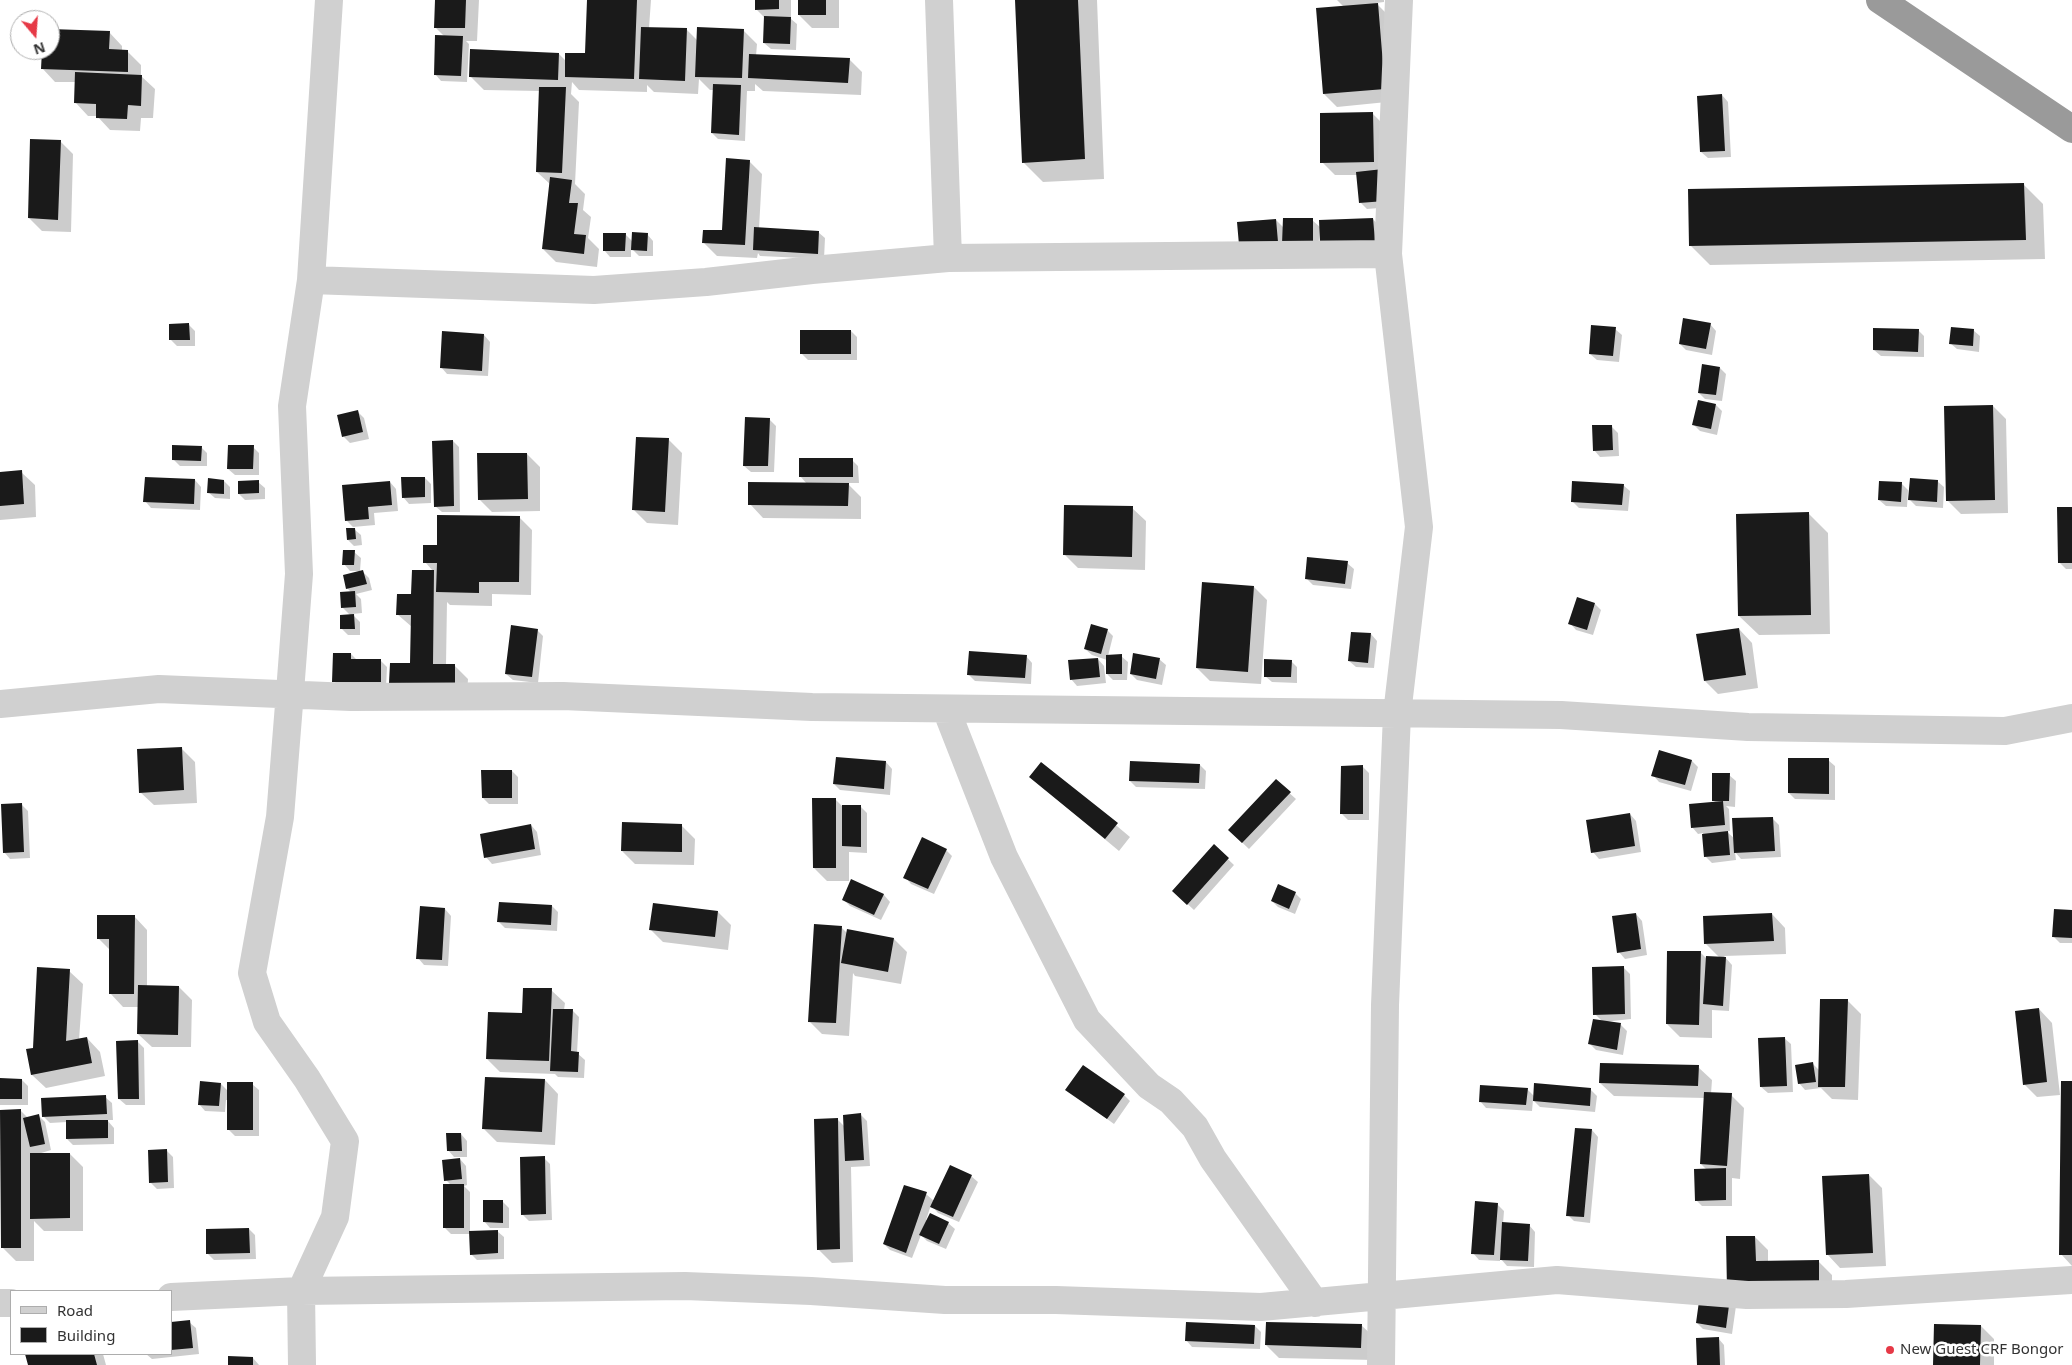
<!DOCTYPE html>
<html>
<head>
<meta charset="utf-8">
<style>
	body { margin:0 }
	#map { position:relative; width:2072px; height:1365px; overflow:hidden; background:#fff; font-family:"Noto Sans",sans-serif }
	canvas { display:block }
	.legend { position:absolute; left:10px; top:1290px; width:162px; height:65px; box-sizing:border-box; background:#fff; border:1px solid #adadad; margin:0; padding:6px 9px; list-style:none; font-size:15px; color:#333 }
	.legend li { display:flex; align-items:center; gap:10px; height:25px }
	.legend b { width:25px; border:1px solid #adadad }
	.north { position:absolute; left:10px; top:10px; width:50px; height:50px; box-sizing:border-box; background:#fff; border:1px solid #adadad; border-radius:50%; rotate:162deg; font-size:14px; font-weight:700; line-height:20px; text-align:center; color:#333 }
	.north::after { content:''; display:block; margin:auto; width:18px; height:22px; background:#e63946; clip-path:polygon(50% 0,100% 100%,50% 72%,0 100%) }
</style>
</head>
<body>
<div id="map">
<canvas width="2072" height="1365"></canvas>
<ul class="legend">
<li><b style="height:6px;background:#d0d0d0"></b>Road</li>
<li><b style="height:14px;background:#1a1a1a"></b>Building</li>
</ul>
<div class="north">N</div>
</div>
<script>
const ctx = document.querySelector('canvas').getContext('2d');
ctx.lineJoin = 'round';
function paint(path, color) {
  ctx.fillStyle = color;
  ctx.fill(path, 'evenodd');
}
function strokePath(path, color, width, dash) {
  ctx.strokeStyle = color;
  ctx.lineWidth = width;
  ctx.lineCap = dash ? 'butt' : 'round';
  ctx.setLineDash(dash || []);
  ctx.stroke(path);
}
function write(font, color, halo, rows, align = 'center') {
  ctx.font = font + ' "Noto Sans",sans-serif';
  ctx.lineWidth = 5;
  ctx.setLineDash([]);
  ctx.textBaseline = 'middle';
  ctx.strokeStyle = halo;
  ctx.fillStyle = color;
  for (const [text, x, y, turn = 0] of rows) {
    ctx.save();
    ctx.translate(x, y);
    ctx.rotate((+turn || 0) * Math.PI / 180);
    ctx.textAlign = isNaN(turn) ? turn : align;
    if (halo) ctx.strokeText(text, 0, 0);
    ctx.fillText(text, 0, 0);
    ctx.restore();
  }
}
paint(new Path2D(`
	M436 0H479L477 41H466L469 44 467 82 441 81 435 74 445 37 435 27Z
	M588 0H651L649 28 687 30 698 41 744 31 757 44 756 56 849 59 862 72 861 95 763 91 755 84V91H747L745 141 718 139 712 133 714 90H710L699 79 698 94 654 92 647 85V92L579 90 572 82 571 94 579 102 575 184 585 194 583 210 591 217 588 238 599 249 597 267 556 262 543 249 551 185 537 172 540 91 484 90 470 76 559 54 566 61 586 54Z
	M756 0H791V19L797 24 796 50 771 49 764 43 765 18 756 9Z
	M799 0H839V28H812L799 15Z
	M1016 0H1097L1104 179 1043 182 1023 162Z
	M1337 0H1384V2L1376 3 1391 18 1397 101 1337 107 1324 94 1344 7Z
	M50 31 109 32 122 46V51L128 52 141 65V76L155 89 153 118H141L140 131 110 130 97 116H88L75 102 76 82H55L42 68 43 50H50Z
	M1722 95 1728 102 1731 157 1708 158 1701 152Z
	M1373 114 1386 127 1391 207 1367 209 1361 203 1358 175H1335L1322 162Z
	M60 141 73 154 71 232 42 231 29 218Z
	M749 161 762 174 759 229 818 232 825 238 824 259 760 256 758 253 757 258 717 256 704 243 723 231Z
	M2024 185 2043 204 2045 259 1710 265 1690 245Z
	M1373 219 1379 226 1381 247 1328 249Z
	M1276 220 1284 228 1312 220 1320 227 1318 250 1240 244Z
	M625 234 633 242 647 234 653 241V256H639L631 248V257H610L604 250Z
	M1710 324 1716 331 1712 355 1686 350 1680 344Z
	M189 325 195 331V346H177L171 340Z
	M1615 329 1622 335 1619 362 1597 360 1590 354Z
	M1918 330 1924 336V357L1881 356 1874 350Z
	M1973 330 1980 336 1979 352 1957 349 1950 343Z
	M851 331 857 337V360H808L802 354Z
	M484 335 490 342 488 376 447 374 441 367Z
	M1720 368 1726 374 1722 401 1705 399 1699 393Z
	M1716 405 1722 411 1717 435 1700 431 1694 425Z
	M1993 406 2006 419 2008 513 1961 514 1948 501Z
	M358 412 364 418 369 439 350 443 344 437Z
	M769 419 776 426 774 472H751L744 466Z
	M1611 426 1618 433 1619 456 1600 457 1594 450Z
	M668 439 682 453 678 525 647 523 634 510Z
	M453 441 459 447 460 512H442L435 506Z
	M201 447 207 453V466H180L173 459Z
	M253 447 259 453V475H235L228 469Z
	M527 454 540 467V511L492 512 479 499Z
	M852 460 858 466 859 483H847L861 497V519L763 518 750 504 807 484 800 476Z
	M21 472 35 485 36 517 0 520V473Z
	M425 478 431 484V503L409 504 403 497Z
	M195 480 201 487 200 510 151 508 145 501Z
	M224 481 230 487V499L215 498 208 492Z
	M1937 481 1944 487 1943 508 1916 506 1910 500Z
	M258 482 265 488V499L245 500 239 494Z
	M390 482 396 489 398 511 374 513 375 525 353 527 347 521Z
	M1901 483 1908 490 1907 507 1886 506 1879 500Z
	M1623 485 1630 491 1628 511 1579 508 1572 501Z
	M1132 508 1146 521 1145 570 1078 568 1065 555Z
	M2072 508V569H2066L2059 562Z
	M1808 513 1828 533 1830 634 1759 635 1739 616Z
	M519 517 532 530 531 595 492 594V606L450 605 447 602 446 665H454L468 679 467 696 404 695 391 682 411 665 412 627 397 614 433 571 425 562 438 546Z
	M354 529 361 535 362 545 354 546 348 540Z
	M354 552 361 558 360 571H350L344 564Z
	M1347 563 1354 569 1351 589 1313 585 1306 578Z
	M363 572 369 578 372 590 356 594 361 599 362 613 352 614 360 622V635H348L342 629 351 616 343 608 341 593H352L347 588Z
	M1254 587 1267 600 1261 684 1210 681 1197 668Z
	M1595 604 1601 610 1593 635 1576 630 1570 623Z
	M1739 629 1752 643 1758 688 1718 694 1705 681Z
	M537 630 543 636 538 683 513 680 506 674Z
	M1107 630 1113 636 1108 656H1121L1128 662 1127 680H1113L1107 674V660L1092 655 1085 649Z
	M1371 634 1377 641 1374 668 1356 667 1349 661Z
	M351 654 357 660 381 661 387 667 386 688H340L334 681Z
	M1026 656 1032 663 1031 684 975 681 968 674Z
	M1098 659 1104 666 1106 683 1077 686 1071 679Z
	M1159 659 1166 665 1162 685 1137 680 1131 674Z
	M1291 661 1297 667V683L1272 682 1265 676Z
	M182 749 195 762 197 803 154 805 140 792Z
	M837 758 886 762 892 769 890 795 840 790 834 784Z
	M1828 760 1835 766V800L1795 799 1789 793Z
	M1692 761 1698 767 1691 791 1659 782 1653 775Z
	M1042 763 1130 837 1119 851 1030 777Z
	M1200 765 1206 771 1205 789 1136 787 1130 781Z
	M1363 767 1369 773V820H1348L1342 814Z
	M512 771 518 777V804H489L483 798Z
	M1729 775 1736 781 1735 807 1726 806 1729 809 1730 831H1726L1735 839 1772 818 1779 825 1781 857 1741 859 1735 852 1736 860 1712 863 1705 856 1703 833 1698 834 1692 827 1716 803 1713 800Z
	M1276 781 1296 799 1249 849 1229 830Z
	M835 799 842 806 861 807 867 813V853L849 852V881H827L814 868Z
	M22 805 28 811 30 858 10 859 4 852Z
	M1630 814 1636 821 1641 852 1599 859 1593 852Z
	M531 825 537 832 541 855 492 864 486 857Z
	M682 826 695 839 694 865 635 864 622 851Z
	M1214 846 1234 865 1194 910 1180 897Z
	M946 850 952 856 934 894 911 884 905 877Z
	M852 881 884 895 890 902 881 920 850 906 843 899Z
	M1295 893 1301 899 1295 914 1278 907 1272 901Z
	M552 906 558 912 557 931 505 928 499 922Z
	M445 909 451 916 448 966 424 965 418 958Z
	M718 912 731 925 728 950 663 942 650 929Z
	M2072 912V943H2060L2053 936Z
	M1636 914 1642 921 1647 955 1625 959 1619 952Z
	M1772 914 1785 928 1786 954 1724 956 1732 965 1729 1011 1712 1010V1038L1680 1037 1667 1024 1700 952 1707 959 1720 958 1705 943Z
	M134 916 147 930V987H179L192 1000 191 1047H152L138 1034 139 1007H123L110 993 111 951 98 938Z
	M841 927 847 933 894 939 907 952 901 984 855 976 853 973 849 1036 822 1034 809 1021Z
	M1623 967 1630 974 1631 1019 1603 1022 1621 1025 1627 1031 1623 1055 1596 1050 1590 1044 1602 1021 1595 1014Z
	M69 971 83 984 79 1040 87 1038 100 1052 105 1076 46 1088 32 1075 34 1049Z
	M551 990 565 1003 564 1010 573 1011 579 1017 577 1053 585 1060 584 1078 558 1077 555 1074 500 1072 487 1059 523 1014Z
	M1847 1000 1861 1014 1858 1100 1832 1099 1821 1088 1805 1090 1799 1083 1813 1064 1819 1070Z
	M2039 1009 2052 1023 2060 1095 2037 1097 2024 1084Z
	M1784 1038 1791 1044 1793 1092 1768 1093 1761 1087Z
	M137 1041 144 1048 145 1105H126L119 1099Z
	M1698 1067 1712 1080 1711 1094 1731 1095 1744 1108 1740 1179 1732 1178V1206H1702L1696 1200 1707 1170 1701 1164 1705 1098 1614 1096 1600 1083Z
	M0 1080H22L28 1086V1105H0Z
	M545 1080 558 1094 555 1145 497 1142 484 1129Z
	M2072 1082V1266L2061 1254Z
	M221 1084 228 1091 252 1084 259 1090V1136H235L228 1129V1100H226L225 1112 205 1111 199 1104Z
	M1527 1089 1534 1096 1590 1089 1597 1096 1595 1112 1540 1107 1533 1100 1532 1111 1486 1108 1480 1101Z
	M1067 1090 1124 1095 1130 1101 1114 1124Z
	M105 1097 112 1103 113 1120H107L114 1128V1144L73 1145 67 1139V1122L50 1123 43 1116Z
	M20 1110 28 1118 38 1115 45 1122 51 1150 38 1154H70L83 1167V1231H44L34 1221V1261H16L2 1247Z
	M861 1115 867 1121 870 1166 851 1167 853 1262 832 1263 819 1250 837 1119 845 1127Z
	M1592 1130 1598 1137 1590 1223 1574 1221 1568 1215Z
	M461 1134 467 1141V1157H454L448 1150Z
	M167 1151 173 1157 174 1188 157 1189 151 1183Z
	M544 1158 550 1164 552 1220 529 1221 523 1215Z
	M460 1159 466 1166 467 1185 464 1186 470 1192V1232L497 1231 504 1237V1259L477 1260 471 1254 470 1234H451L444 1227 451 1185 446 1180Z
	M1869 1175 1882 1188 1886 1266 1840 1268 1827 1254Z
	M971 1176 978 1182 959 1222 938 1213 931 1205 926 1220 948 1223 955 1229 946 1249 927 1241 921 1235 912 1258 890 1250 884 1244 926 1194 934 1201Z
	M503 1202 509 1208V1228H490L484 1221Z
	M1497 1204 1504 1211 1503 1224 1529 1225 1535 1232 1534 1267 1507 1266 1500 1258V1261L1479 1260 1473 1253Z
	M249 1229 255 1235 256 1259 214 1260 207 1253Z
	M1755 1237 1768 1250V1262H1819L1832 1275V1301L1741 1303Z
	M1701 1295 1736 1306 1732 1334 1703 1329 1697 1323Z
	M189 1322 196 1328 199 1354 152 1359 146 1354H171V1323Z
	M1361 1325 1375 1338 1374 1360 1279 1358 1266 1345Z
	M1255 1326 1261 1332 1260 1349 1192 1347 1186 1340Z
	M1981 1326 1994 1339V1365H1935Z
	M1718 1338 1724 1345 1725 1365H1698Z
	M26 1354H103L106 1365H29Z
	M253 1358 259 1365H229Z`), '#0003');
paint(new Path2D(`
	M435 0H466L465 28H434Z
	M587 0H637L634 79 565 77V53H585Z
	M755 0H779V9L755 10Z
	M798 0H826V15H798Z
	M1015 0H1078L1085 159 1022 163Z
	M1378 3 1385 89 1323 94 1316 8Z
	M764 16 791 17 790 44 763 43Z
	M641 27 687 28 685 81 639 79Z
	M697 27 744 29 742 78 695 77Z
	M50 29 110 31 109 49 128 50V72L41 69 42 50H50Z
	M435 35 463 36 461 76 434 75Z
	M470 49 559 53 558 80 469 77Z
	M749 54 850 58 848 83 748 78Z
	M75 72 142 75 141 106 128 105 127 119 96 118V104L74 103Z
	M713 84 741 85 739 135 711 133Z
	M539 87H566L562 173 536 172Z
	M1722 94 1725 151 1700 152 1697 96Z
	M1373 112 1374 162 1320 163V113Z
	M30 139 61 140 58 220 28 218Z
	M726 158 750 160 745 245 702 243 703 230H722Z
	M1383 169 1385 201 1359 203 1356 172Z
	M550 177 572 180 569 203H578L574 234 586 235 584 254 542 249Z
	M2024 183 2026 240 1689 246 1688 189Z
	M1283 218H1313V244H1282Z
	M1373 218 1375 241 1320 243 1319 220Z
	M1276 219 1278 242 1239 245 1237 222Z
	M754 227 819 231 818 254 753 250Z
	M632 232 648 233 647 251 631 250Z
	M603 233H626L625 251H603Z
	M1683 318 1711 323 1706 349 1679 344Z
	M189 323 190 340H169V324Z
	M1591 325 1616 327 1613 356 1589 354Z
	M1951 327 1974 329 1973 346 1949 344Z
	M1873 328 1919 329 1918 352 1873 350Z
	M800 330H851V354H800Z
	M442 331 484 334 482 371 440 368Z
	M1702 364 1720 367 1716 395 1698 393Z
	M1698 400 1716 404 1711 429 1692 425Z
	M1993 405 1995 500 1946 501 1944 406Z
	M358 410 363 432 342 437 337 415Z
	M745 417 770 418 768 466H743Z
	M1592 425H1612L1613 450 1593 451Z
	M636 437 669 438 665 512 632 510Z
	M453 440 454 506 434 507 432 441Z
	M172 445 202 446 201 461 172 460Z
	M228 445H254L253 469H227Z
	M477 453H527L528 499 478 500Z
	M799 458H853V477H799Z
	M22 470 24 504 0 506V472Z
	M145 477 195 479 194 504 143 502Z
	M401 477H425V497L402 498Z
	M208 478 224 480V494L207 493Z
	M1910 478 1938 480 1937 502 1908 500Z
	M259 480V493L238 494V481Z
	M390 481 392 505 368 507 369 519 345 521 342 485Z
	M1572 481 1624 484 1622 505 1571 502Z
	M1879 481 1902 482 1901 502 1878 500Z
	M748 482 849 483 848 506 748 505Z
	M1064 505 1133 506 1132 557 1063 555Z
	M2057 507H2072V563H2058Z
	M1809 512 1811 615 1738 616 1736 514Z
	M437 515 520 516 519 582H479V593L436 592 437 563H423V545H437Z
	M346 528H355L356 539 347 540Z
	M343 550H355L354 565H342Z
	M1307 557 1348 561 1345 584 1305 579Z
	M363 570 367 584 346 589 343 575Z
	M412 570H434L433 664H455V683H389L390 663H410L411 615H396L397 594H411Z
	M1202 582 1254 586 1248 672 1196 668Z
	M355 591 356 607 341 608 340 592Z
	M1577 597 1595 603 1587 630 1568 624Z
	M354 614 355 629H340V615Z
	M1091 624 1108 629 1101 654 1084 649Z
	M511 625 538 629 532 677 505 674Z
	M1739 628 1746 675 1704 681 1696 634Z
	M1351 632 1371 633 1368 663 1348 661Z
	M969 651 1027 655 1025 678 967 675Z
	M333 653H351V659H381V682H332Z
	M1133 653 1160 658 1156 679 1130 674Z
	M1122 654V674H1106V655Z
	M1098 658 1100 677 1070 680 1068 660Z
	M1264 659 1292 660 1291 677H1264Z
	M182 747 184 790 139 793 137 749Z
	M1659 750 1692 760 1685 785 1651 776Z
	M836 757 886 761 884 789 833 784Z
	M1788 758H1829V794L1788 793Z
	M1130 761 1200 764 1199 783 1129 781Z
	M1041 762 1118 823 1105 839 1029 777Z
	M1363 765V814H1340L1341 766Z
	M481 770H512V798H482Z
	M1712 773H1730L1729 801H1712Z
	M1276 779 1291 792 1242 843 1228 830Z
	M812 798H836V868H813Z
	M1723 801 1725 825 1691 828 1689 804Z
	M22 803 24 852 3 853 1 804Z
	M842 805H861V847L842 846Z
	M1630 813 1635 846 1591 853 1586 820Z
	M1773 817 1775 851 1734 853 1732 818Z
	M622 822 682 824V852L621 851Z
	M531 824 535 849 484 858 480 834Z
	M1728 831 1730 855 1704 857 1702 834Z
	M922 837 947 849 928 889 903 878Z
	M1214 844 1229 858 1187 905 1172 891Z
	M851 879 884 894 874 915 842 900Z
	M1278 884 1296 892 1289 909 1271 901Z
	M499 902 552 905 551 925 497 922Z
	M653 903 718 911 715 937 649 930Z
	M420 906 445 908 442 960 416 959Z
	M2054 909 2072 910V938L2052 937Z
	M1636 913 1641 949 1617 953 1612 916Z
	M1772 913 1774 941 1704 944 1703 916Z
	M97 915H135L134 994H109V939H97Z
	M814 924 842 926 836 1023 808 1022Z
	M847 929 894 938 888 972 841 963Z
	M1667 951H1701L1699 1025 1666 1024Z
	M1706 956 1726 957 1723 1006 1703 1004Z
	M1624 966 1625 1014 1593 1015 1592 967Z
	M37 967 70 969 66 1041 87 1037 92 1063 31 1075 26 1049 33 1048Z
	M138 985 179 986 178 1035 137 1034Z
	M523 988H552L549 1061 486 1059 488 1012 522 1013Z
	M1820 999H1848L1845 1087H1818Z
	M2039 1008 2047 1082 2023 1085 2015 1011Z
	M553 1009H573L571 1051 579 1052 578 1072 550 1071Z
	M1593 1019 1621 1023 1617 1050 1588 1044Z
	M1785 1037 1787 1086 1760 1087 1758 1038Z
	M138 1040 139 1099H118L116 1041Z
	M1813 1062 1816 1082 1798 1084 1795 1065Z
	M1600 1063 1699 1065 1698 1086 1599 1083Z
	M1083 1065 1125 1094 1107 1119 1065 1090Z
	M485 1077 545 1079 542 1132 482 1129Z
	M0 1078 22 1079V1099H0Z
	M200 1081 221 1083 219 1106 198 1105Z
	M2061 1081H2072V1255H2059Z
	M227 1082H253V1130H227Z
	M1534 1083 1591 1088 1590 1106 1533 1101Z
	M1480 1085 1528 1088 1526 1105 1479 1102Z
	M1704 1092 1732 1093 1727 1166 1700 1164Z
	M106 1095 107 1114 42 1117 41 1098Z
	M21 1109V1248H1L0 1110Z
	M861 1113 864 1160 845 1161 843 1115Z
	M39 1114 45 1144 30 1147 23 1118Z
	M838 1118 840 1249 817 1250 814 1119Z
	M66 1120H108V1138L66 1139Z
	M1575 1128 1592 1129 1584 1217 1566 1216Z
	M446 1133H461L462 1151H447Z
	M167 1149 168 1182 149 1183 148 1150Z
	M30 1153H70V1218L30 1219Z
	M545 1156 546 1214 521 1215 520 1157Z
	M460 1158 462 1179 444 1181 442 1160Z
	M950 1165 972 1175 953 1217 930 1207Z
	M1726 1168V1200L1695 1201 1694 1169Z
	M1869 1174 1873 1253 1826 1255 1822 1176Z
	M443 1184H464V1228H443Z
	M904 1185 927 1192 906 1253 883 1244Z
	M483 1200H503V1223L483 1222Z
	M1475 1201 1498 1203 1494 1255 1471 1254Z
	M930 1213 949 1222 939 1244 919 1235Z
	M1502 1222 1530 1224 1528 1261 1500 1260Z
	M249 1228 250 1253 206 1254V1229Z
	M498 1230V1253L470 1255 469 1231Z
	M1726 1236H1755L1756 1261 1819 1260V1288L1727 1290Z
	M1700 1294 1730 1298 1726 1328 1696 1323Z
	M190 1320 193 1348 171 1350V1322Z
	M1186 1322 1255 1325 1254 1344 1185 1341Z
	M1266 1322 1362 1324 1361 1348 1265 1345Z
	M1934 1324 1981 1325 1980 1365H1933Z
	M1719 1337 1720 1365H1697L1696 1338Z
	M25 1354H94L97 1365H28Z
	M228 1356 253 1357V1365H228Z`), '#1a1a1a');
strokePath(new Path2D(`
	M939 0 948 258
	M311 280 594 290 706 282 812 270 948 258 1388 254
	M0 704 159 689 351 697 563 696 812 707 1561 715 1748 727 2005 731 2072 718
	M946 709 1004 857 1087 1020 1149 1086 1171 1101 1195 1127 1213 1159 1315 1303
	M171 1297 301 1291 685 1286 811 1291 945 1300H1056L1261 1307 1557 1280 1747 1295 1846 1294 2072 1280
	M0 1303H11
	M302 1365 301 1291 335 1217 345 1141 307 1079 267 1022 252 973 280 817 290 692 299 574 292 406 311 280 329 0
	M1381 1365 1385 1005 1397 714 1419 527 1388 254 1399 0`), '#d0d0d0', 28);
strokePath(new Path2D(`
	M1880 0 2072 129`), '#9a9a9a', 28);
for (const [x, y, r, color] of [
	[1890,1350,5,"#e63946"]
]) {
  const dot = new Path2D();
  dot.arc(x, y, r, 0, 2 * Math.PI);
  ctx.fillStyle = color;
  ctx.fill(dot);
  strokePath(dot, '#fff', 2);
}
write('15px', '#333', '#fff', [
	["New Guest CRF Bongor",1900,1350]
], 'left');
</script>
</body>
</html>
